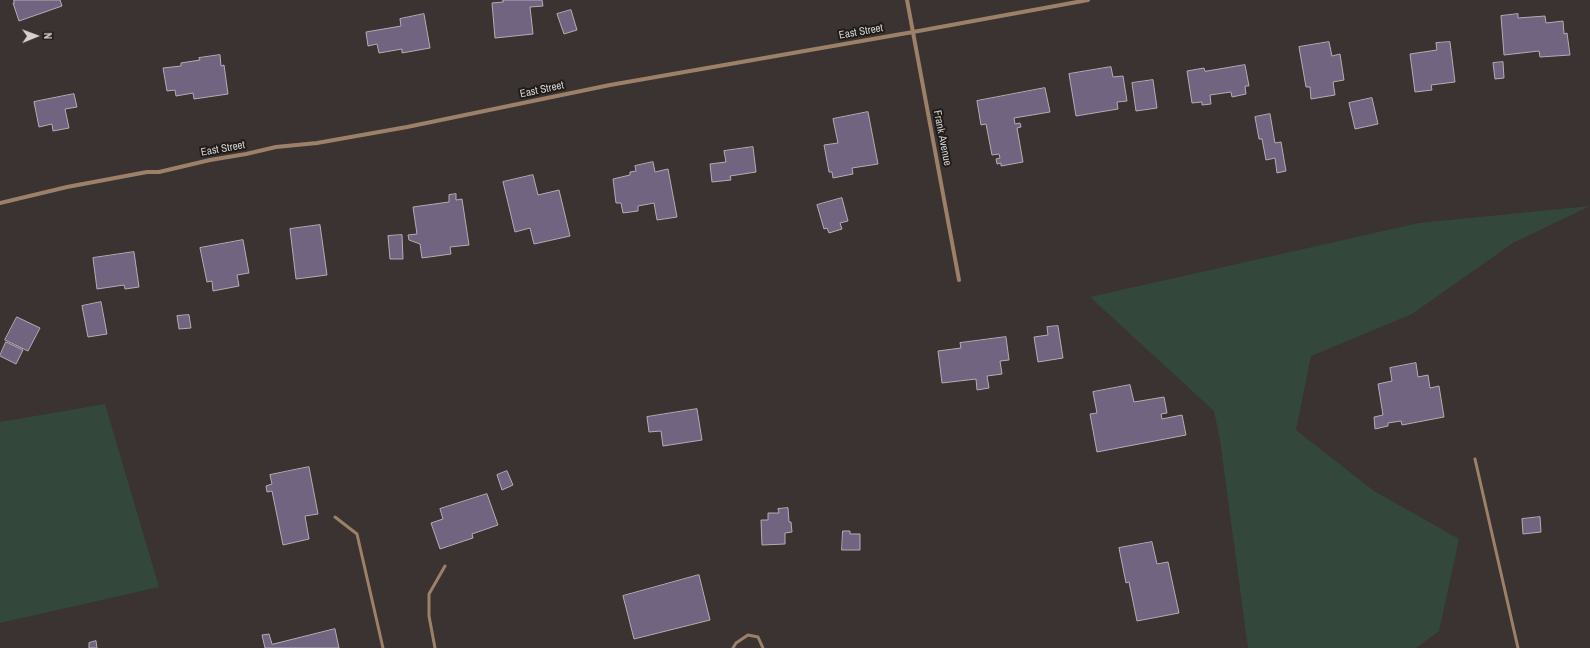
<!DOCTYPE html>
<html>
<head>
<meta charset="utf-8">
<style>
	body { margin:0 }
	#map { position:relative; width:1590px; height:648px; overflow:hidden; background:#3a3331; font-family:"Archivo Narrow",sans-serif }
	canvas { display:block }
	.north { position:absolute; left:16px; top:16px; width:40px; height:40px; -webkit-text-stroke:3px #1f1c1a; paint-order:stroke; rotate:89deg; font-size:11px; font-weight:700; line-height:16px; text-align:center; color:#d6d1d0 }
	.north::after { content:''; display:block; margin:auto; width:14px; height:18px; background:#d6d1d0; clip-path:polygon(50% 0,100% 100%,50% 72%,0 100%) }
</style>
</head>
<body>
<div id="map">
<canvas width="1590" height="648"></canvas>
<div class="north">N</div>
</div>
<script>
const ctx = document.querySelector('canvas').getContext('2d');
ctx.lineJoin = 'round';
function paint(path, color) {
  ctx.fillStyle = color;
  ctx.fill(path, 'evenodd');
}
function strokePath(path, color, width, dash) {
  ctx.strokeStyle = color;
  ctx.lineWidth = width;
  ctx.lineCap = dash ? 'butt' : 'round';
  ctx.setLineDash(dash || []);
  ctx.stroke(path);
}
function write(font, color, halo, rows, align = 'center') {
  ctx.font = font + ' "Archivo Narrow",sans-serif';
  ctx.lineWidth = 4;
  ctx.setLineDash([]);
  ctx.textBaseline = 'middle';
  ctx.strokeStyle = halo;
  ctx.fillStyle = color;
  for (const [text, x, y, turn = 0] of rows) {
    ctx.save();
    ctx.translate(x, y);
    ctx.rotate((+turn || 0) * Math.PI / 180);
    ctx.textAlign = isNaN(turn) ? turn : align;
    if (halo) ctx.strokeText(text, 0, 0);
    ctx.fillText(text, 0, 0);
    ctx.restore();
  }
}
paint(new Path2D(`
	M1590 206 1513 243 1412 314 1311 356 1296 430 1374 491 1459 539 1439 631 1416 648H1248L1220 440 1214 411 1090 297 1419 223Z
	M105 404 159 587 0 623V422Z`), '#33473b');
const building = new Path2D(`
	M14 0H60L62 6 19 21 13 3H14Z
	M503 0H542L543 6 530 7 533 34 495 38 492 3 503 2Z
	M571 10 577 30 564 34 557 14Z
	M424 14 430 48 402 53V49L379 53 377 44 368 46 366 32 401 26 400 19Z
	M1518 14V18L1545 16 1546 23 1563 21 1564 34 1567 33 1570 55 1540 57 1539 51 1504 55 1501 16Z
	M1329 42 1332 56 1340 54 1344 80 1333 82 1335 95 1311 99 1310 87H1306L1299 47Z
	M1450 42 1455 82 1431 85 1432 90 1415 92 1410 54 1437 50 1436 43Z
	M220 55 221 66 224 65 228 94 194 99 193 93 176 96 175 90 167 91 163 68 181 66V63L200 60 199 58Z
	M1503 62 1504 78 1495 79 1493 63Z
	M1245 65 1249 86H1245L1246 94 1232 97 1231 92 1210 95 1211 104 1202 105V102L1192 103 1187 71 1204 68 1205 71Z
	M1111 67 1113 77 1123 76 1127 101 1117 102 1118 109 1076 116 1069 74Z
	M1153 80 1157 108 1136 111 1132 83Z
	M1045 88 1050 112 1014 118 1015 124 1020 123 1021 127 1017 128 1023 162 1001 166V163L997 164 996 159 1000 158 999 154 992 155 986 124 981 125 977 101Z
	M74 94 77 107 65 109 69 128 53 131 52 124 39 127 34 102Z
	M1372 98 1378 124 1355 129 1349 103Z
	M868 112 878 164 852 168 853 174 833 178 832 172H829L824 145 838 143 833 119Z
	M1270 114 1275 143 1281 142 1286 171 1277 173 1275 158 1266 160 1262 139H1259L1255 117Z
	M753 147 756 172 730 176 731 180 712 182 710 164 726 162 724 151Z
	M653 162 655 172 668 169 677 217 657 220 654 203 638 206V211L623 213 621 203H616L613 179 630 175V172L636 171 635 166Z
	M533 175 538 195 559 190 570 236 534 244 530 228 515 232 503 182Z
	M456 194V200L462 199 469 245 450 247 451 254 422 258 420 244 409 240 408 235 417 234 413 207 449 202V195Z
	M842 198 848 221 840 223 842 229 829 233 827 228 824 229 817 205Z
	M320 225 327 275 296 279 290 229Z
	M402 235 403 259H390L388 236Z
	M243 240 249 273 237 275 239 286 213 291 212 281 207 282 200 248Z
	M134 252 139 287 125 289 124 285 97 289 93 258Z
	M101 302 107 334 88 337 82 306Z
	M189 315 191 328 179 329 177 316Z
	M17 317 40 328 28 351 5 340Z
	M1058 326 1063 358 1038 362 1034 337 1048 335 1047 327Z
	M1006 337 1009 360 1000 361 1002 374 987 376 989 388 977 390 976 379 942 383 938 351 961 348 960 343Z
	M6 342 23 350 16 364 0 356Z
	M1416 363 1418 377 1428 375 1430 388 1439 386 1444 417 1402 425 1401 421 1388 423V426L1375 429 1374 417 1383 415 1378 384 1392 381 1390 368Z
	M1130 385 1134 402 1164 397 1167 413 1161 414 1162 419 1182 415 1186 435 1097 452 1090 414 1097 413 1093 392Z
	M697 409 702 440 663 446 661 431 649 432 647 417Z
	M309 467 318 514 305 516 309 539 283 545 272 491 267 492 266 486 272 484 270 475Z
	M507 471 513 485 502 490 497 475Z
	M487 494 498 525 472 534 473 538 440 549 431 523 443 519 440 509Z
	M788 508 789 522H791L792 532 785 533V544L762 545 761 520H768V513H779L778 509Z
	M1540 517 1541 532 1523 534 1522 519Z
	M843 531H850V534H860V550H842Z
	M1152 542 1157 564 1168 562 1179 613 1137 621 1129 582 1126 583 1119 548Z
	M699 575 710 620 634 639 623 596Z
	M335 629 339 648H265L262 635 269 634 272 644Z
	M96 641 97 648H89V643Z`);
paint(building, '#716480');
strokePath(building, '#b1aeb5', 1);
strokePath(new Path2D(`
	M1475 459 1518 648
	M335 517 357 534 383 648
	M435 648 429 616V594L445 566
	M733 648 736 643 748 635 758 637 763 648`), '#9c8069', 3);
strokePath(new Path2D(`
	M907 0 959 280
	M0 203 67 187 147 172H159L210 160 246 154 276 147 317 143 407 127 610 85 913 32 1088 0`), '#9c8069', 4);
write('11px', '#d6d1d0', '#1f1c1a', [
	["East Street",861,32,-10],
	["East Street",542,90,-12],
	["Frank Avenue",942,138,79],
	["East Street",223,149,-10]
]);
</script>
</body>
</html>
